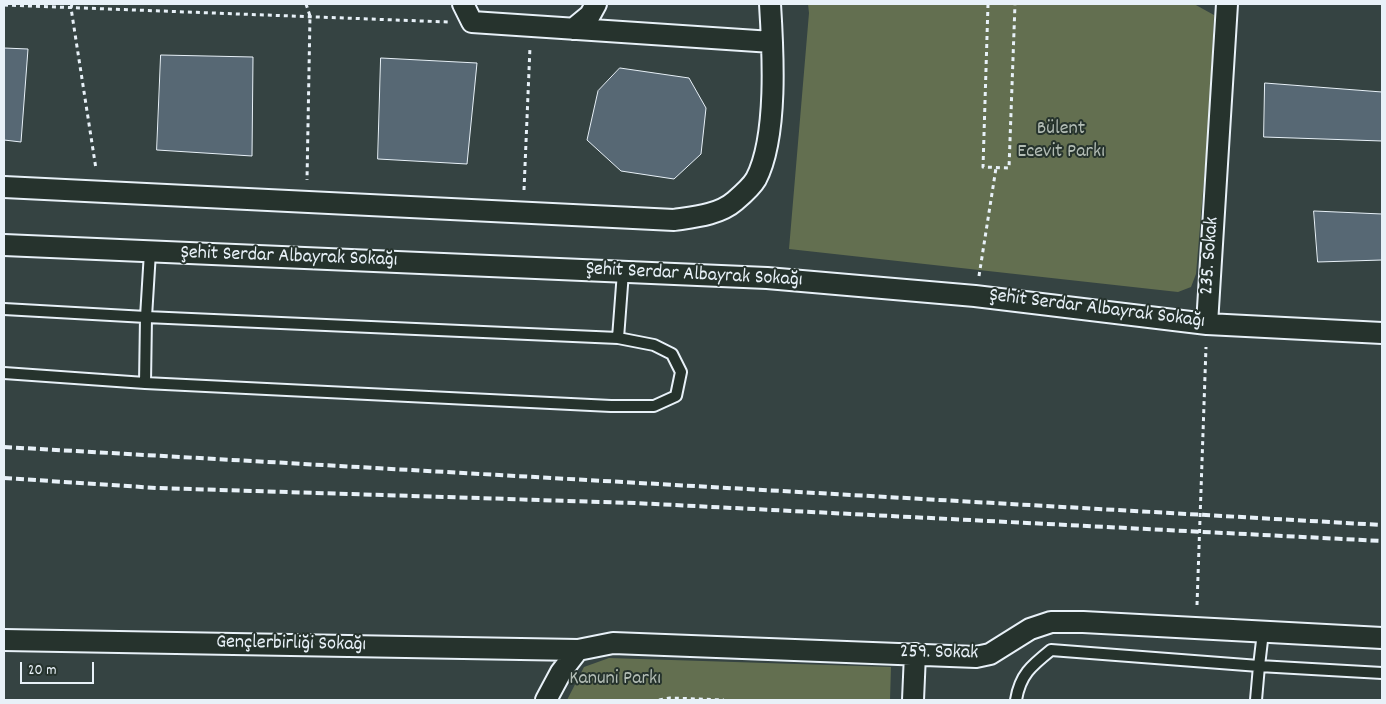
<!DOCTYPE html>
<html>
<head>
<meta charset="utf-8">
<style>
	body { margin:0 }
	#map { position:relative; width:1386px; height:704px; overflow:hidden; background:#354342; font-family:Dekko,sans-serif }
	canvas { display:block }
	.frame { position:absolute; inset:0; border:5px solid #e8f1f8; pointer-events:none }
	.scale { position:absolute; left:20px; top:662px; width:74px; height:22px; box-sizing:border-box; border:2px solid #e8f1f8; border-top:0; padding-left:6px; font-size:15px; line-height:18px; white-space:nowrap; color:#e8f1f8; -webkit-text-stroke:4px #26332d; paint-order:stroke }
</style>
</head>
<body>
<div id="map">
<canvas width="1386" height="704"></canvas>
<div class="frame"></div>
<div class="scale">20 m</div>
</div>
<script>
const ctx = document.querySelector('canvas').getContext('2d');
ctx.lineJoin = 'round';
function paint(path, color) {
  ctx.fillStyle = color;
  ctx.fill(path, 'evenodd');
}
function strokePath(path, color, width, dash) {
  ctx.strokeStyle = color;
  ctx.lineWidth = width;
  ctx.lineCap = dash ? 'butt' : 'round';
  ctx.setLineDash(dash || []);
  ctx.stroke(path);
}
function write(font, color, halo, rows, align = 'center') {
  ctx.font = font + ' Dekko,sans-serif';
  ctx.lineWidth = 4;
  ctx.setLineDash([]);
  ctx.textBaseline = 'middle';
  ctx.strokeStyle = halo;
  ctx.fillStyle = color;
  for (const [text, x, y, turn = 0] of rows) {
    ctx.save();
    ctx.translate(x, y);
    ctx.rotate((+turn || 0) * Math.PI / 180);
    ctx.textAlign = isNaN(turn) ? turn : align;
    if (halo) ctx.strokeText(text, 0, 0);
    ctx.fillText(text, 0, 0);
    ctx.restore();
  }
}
paint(new Path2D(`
	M808 4H1194L1214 15 1209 120 1196 274 1191 287 1178 292 789 249 809 13Z
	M609 658 891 667 890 700H567L584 667Z`), '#636f50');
const building = new Path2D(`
	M4 48 28 49 21 142 4 140Z
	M161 55 253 57 252 156 157 150Z
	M381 58 477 63 467 164 378 159Z
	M620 68 689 78 706 108 701 154 674 179 621 171 587 140 598 91Z
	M1265 83 1382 92V141L1264 137Z
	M1314 211 1382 214V260L1318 262Z`);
paint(building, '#576874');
strokePath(building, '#e8f1f8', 1);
const service = new Path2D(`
	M4 309 146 317 618 338 654 345 672 354 681 372 676 396 654 406H611L145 383 4 373
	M618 338 623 272
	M145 383 146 317 150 252
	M1263 632 1259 666 1382 673
	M1016 700C1020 675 1031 666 1051 650L1259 666 1256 700`);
const minor = new Path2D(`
	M463 4 472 22 772 42
	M573 29 590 15 596 4
	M4 187 674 220C694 217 719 215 735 201 742 195 752 186 756 179 778 137 773 51 770 4
	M4 245 767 278 975 296 1207 324 1382 333
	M1207 324 1227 4
	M4 640 578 650
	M546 700 561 672 578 650 613 643 976 657 990 654 1030 629 1051 622H1083L1382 638
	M913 700 915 654`);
strokePath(service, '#e8f1f8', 14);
strokePath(minor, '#e8f1f8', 24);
strokePath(new Path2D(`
	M72 4 71 8 96 169
	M306 4 310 16 307 180
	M988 4 983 167 1009 168 1015 4
	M4 5 448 22
	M524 190 530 47
	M979 276 996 168
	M1197 605 1206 347
	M659 700 670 698 724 700`), '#e8f1f8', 3, [4, 4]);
strokePath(service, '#26332d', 10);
strokePath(minor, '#26332d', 20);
strokePath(new Path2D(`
	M4 447 1382 525
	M4 478 157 488 635 503 1382 541`), '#e8f1f8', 4, [8, 4]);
write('20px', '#b3bdb5', '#26332d', [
	["Bülent",1061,130],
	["Ecevit Parkı",1061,153],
	["Kanuni Parkı",615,680]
]);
write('20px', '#e8f1f8', '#26332d', [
	["235. Sokak",1211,256,-86],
	["Şehit Serdar Albayrak Sokağı",289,258,2],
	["Şehit Serdar Albayrak Sokağı",694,276,3],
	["Şehit Serdar Albayrak Sokağı",1097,310,7],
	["Gençlerbirliği Sokağı",291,645,1],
	["259. Sokak",939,654,1]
]);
</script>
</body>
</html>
